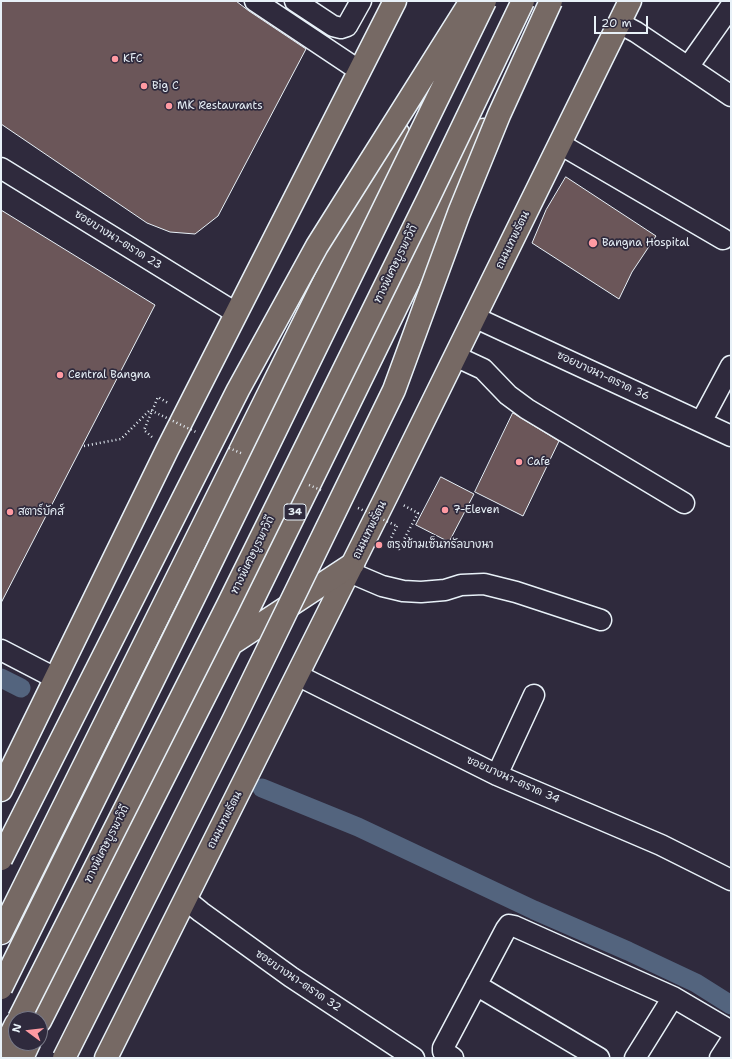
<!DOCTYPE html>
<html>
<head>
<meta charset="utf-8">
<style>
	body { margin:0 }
	#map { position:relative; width:732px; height:1059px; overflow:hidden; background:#2f2a3d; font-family:"Shantell Sans",sans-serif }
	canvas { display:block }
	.frame { position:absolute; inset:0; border:2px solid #e8f1f8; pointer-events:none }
	.north { position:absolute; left:8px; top:1011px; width:40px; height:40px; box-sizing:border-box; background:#2f2a3d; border:1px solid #797a88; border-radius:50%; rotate:285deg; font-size:11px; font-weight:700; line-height:16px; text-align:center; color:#e8f1f8 }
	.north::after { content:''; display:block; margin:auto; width:14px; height:18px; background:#ff9aa2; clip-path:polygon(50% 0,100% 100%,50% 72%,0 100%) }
	.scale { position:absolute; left:594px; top:16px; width:54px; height:18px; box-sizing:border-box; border:2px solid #e8f1f8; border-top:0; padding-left:5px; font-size:12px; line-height:14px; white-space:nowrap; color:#e8f1f8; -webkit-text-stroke:3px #2f2a3d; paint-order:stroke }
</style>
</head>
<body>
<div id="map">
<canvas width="732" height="1059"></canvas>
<div class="frame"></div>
<div class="north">N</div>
<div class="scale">20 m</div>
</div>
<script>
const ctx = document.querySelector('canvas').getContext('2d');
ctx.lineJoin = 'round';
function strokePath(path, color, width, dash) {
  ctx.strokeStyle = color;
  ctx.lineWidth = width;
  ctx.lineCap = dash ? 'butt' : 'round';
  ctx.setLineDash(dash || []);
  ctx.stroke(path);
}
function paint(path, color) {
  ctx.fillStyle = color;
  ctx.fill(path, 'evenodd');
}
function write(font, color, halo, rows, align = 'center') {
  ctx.font = font + ' "Shantell Sans","Playpen Sans Thai",sans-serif';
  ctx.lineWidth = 3.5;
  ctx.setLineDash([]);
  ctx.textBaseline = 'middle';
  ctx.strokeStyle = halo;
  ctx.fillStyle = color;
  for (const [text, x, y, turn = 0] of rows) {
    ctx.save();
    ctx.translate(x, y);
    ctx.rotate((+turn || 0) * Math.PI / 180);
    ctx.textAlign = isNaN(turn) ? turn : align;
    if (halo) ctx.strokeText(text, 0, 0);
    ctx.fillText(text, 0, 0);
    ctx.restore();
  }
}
strokePath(new Path2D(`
	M1 678 21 688
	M262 788 358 827 534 910 628 951 696 983 731 1005`), '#53647e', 19);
const building = new Path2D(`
	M1 1H236L249 11 306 49 218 216 195 234 170 232 147 223 1 124Z
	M566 177 656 236 632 272 619 299 532 243 546 210Z
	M1 210 155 305 1 603Z
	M513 413 559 441 523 516 475 492Z
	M441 477 474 494 449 542 416 525Z`);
paint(building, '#6b5659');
strokePath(building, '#e8f1f8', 1);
const minor = new Path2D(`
	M255 1 360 71
	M295 1 333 26 341 28 347 26 361 1
	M619 23 636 32 731 96
	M688 67 731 6
	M560 144 723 239
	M1 168 236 313
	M474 317 731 436
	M455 356 483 369 508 395 527 409 684 503
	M701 422 731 366
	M349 572 382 586 403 591 421 592 445 590 461 585 484 584 516 592 601 620
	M1 650 55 678
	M297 675 497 775 661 845 731 880
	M497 775 534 695
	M185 899 201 912 291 977 414 1058
	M476 985 599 1058
	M453 1058 443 1051V1048L506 929 509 925 514 926 673 997 731 1031
	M635 1058 673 997
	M720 1058 731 1041`);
const major = new Path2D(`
	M1 790 167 450 395 1
	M106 1058 386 497 630 1`);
const highway = new Path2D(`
	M231 644 353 564
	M1 933 398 133
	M40 1021 231 644 483 130
	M1 1054 16 1024
	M22 1058 29 1043`);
strokePath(minor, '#e8f1f8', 23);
strokePath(major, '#e8f1f8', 25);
strokePath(highway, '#e8f1f8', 25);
strokePath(new Path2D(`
	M152 437 144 430 158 397 168 403
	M397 526 388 544 399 549 418 513 403 505`), '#e8f1f8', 2.5, [1, 3]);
strokePath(minor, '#2f2a3d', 20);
strokePath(major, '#766964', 22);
strokePath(highway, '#766964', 22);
const highwayBridge = new Path2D(`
	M1 859 238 390 317 246 471 1
	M1 988 198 589 485 1
	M19 1019 228 605 428 199 523 1
	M64 1058 234 719 394 390 459 213 499 115 551 1`);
strokePath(highwayBridge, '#e8f1f8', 25, []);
strokePath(new Path2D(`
	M84 446 121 439 150 410 196 432
	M229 448 243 454
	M309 485 323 491
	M358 508 397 526`), '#e8f1f8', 2.5, [1, 3]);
strokePath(highwayBridge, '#766964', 22);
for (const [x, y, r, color] of [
	[115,59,4,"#ff9aa2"],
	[144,86,4,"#ff9aa2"],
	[169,106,4,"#ff9aa2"],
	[593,243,5,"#ff9aa2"],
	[60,375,4,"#ff9aa2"],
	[519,462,4,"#ff9aa2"],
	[445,510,4,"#ff9aa2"],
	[10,512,4,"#ff9aa2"],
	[379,545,4,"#ff9aa2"]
]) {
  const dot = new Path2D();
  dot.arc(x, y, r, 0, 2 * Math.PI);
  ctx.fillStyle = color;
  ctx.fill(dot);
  strokePath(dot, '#2f2a3d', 1.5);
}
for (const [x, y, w] of [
	[295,512,22]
]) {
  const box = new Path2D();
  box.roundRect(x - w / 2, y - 8, w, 16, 3);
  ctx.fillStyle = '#2f2a3d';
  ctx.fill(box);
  strokePath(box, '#e8f1f8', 1);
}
write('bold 10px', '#e8f1f8', null, [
	["34",295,512]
]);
write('11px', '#e8f1f8', '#2f2a3d', [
	["KFC",123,59],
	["Big C",152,86],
	["MK Restaurants",177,106],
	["Bangna Hospital",602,243],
	["Central Bangna",68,375],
	["Cafe",527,462],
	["7-Eleven",453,510],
	["สตาร์บัคส์",18,512],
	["ตรงข้ามเซ็นทรัลบางนา",387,545]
], 'left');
write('11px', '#e8f1f8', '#2f2a3d', [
	["ซอยบางนา-ตราด 23",118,240,32],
	["ถนนเทพรัตน",513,240,-64],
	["ทางพิเศษบูรพาวิถี",396,264,-64],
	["ซอยบางนา-ตราด 36",603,376,25],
	["ถนนเทพรัตน",370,530,-64],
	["ทางพิเศษบูรพาวิถี",253,555,-64],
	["ซอยบางนา-ตราด 34",513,780,24],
	["ถนนเทพรัตน",225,820,-63],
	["ทางพิเศษบูรพาวิถี",107,844,-63],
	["ซอยบางนา-ตราด 32",298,981,34]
]);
</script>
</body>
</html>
